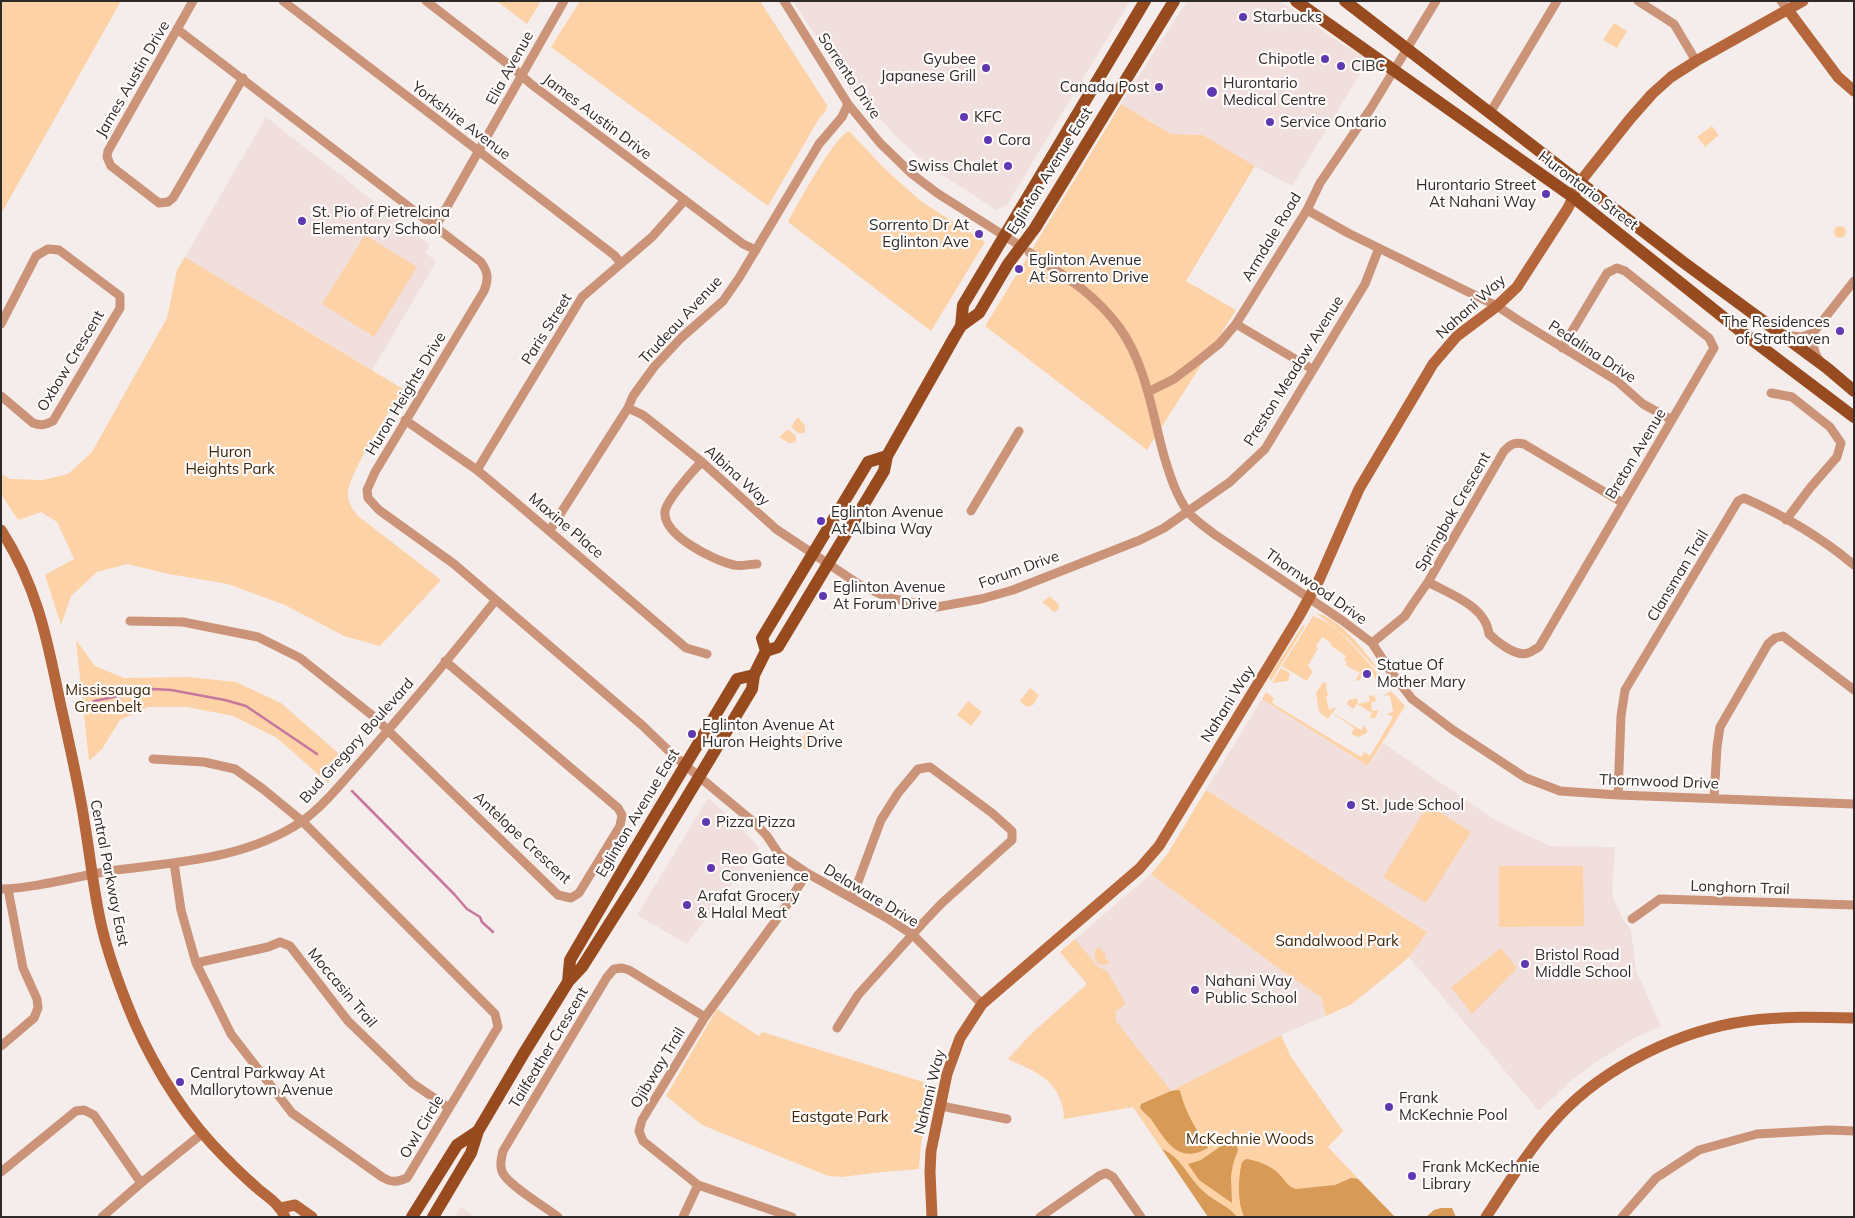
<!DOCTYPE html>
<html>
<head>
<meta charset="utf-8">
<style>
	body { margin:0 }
	#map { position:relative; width:1855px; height:1218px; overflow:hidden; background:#f5edeb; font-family:Mulish,sans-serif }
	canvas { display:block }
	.frame { position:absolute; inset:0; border:2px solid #2d2a2a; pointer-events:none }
</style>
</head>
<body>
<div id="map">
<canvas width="1855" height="1218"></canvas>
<div class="frame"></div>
</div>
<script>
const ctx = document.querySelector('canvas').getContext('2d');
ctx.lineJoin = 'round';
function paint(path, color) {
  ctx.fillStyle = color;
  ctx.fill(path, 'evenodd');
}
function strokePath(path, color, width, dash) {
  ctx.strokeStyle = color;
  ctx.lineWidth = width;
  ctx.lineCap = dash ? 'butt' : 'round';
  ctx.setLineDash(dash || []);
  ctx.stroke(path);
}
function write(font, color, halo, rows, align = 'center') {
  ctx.font = font + ' Mulish,sans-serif';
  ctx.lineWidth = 4.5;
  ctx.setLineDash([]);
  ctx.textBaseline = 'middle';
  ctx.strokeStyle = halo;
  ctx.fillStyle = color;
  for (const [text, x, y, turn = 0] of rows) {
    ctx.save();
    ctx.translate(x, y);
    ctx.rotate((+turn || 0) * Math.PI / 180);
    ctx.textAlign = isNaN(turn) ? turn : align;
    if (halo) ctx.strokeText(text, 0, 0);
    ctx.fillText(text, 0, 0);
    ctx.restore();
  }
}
paint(new Path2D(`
	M793 1H1130L1006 206 996 210 935 170 898 139 864 100 848 86Z
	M1187 1H1280L1343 45 1359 53 1369 59 1292 186 1255 166 1203 135 1171 134 1121 104Z
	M266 117 430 245 425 252 436 262 372 370 185 257Z
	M1262 699 1369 767 1383 743 1495 820 1550 846 1615 847 1612 891 1614 901 1624 921 1631 930 1636 971 1661 1026 1636 1037 1596 1062 1572 1080 1539 1111 1409 957 1426 931 1206 790Z
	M708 798 739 825 759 848 687 944 637 915Z
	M1151 874 1274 965 1322 997 1326 1016 1281 1035 1171 1091 1064 1119V1109L1053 1084 1035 1071 1008 1059 1031 1034 1087 984 1060 952Z
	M461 1207 475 1217H455Z`), '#f0dfdc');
paint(new Path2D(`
	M1 1H121L1 214Z
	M497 1H541L527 24Z
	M580 1H760L827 105 826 111 820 117 768 206 551 47Z
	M1614 23 1627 31 1617 48 1603 40Z
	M1121 104 1171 134 1203 135 1255 166 1186 281 1236 310 1147 450 985 326Z
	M1712 126 1718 134V136L1705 147 1697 137Z
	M849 131 886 170 922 202 985 242 931 331 788 222C797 205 835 136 849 131Z
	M1834 232a6 6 0 1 1 12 0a6 6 0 1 1-12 0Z
	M365 235 417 267 374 337 322 304Z
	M185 257 403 389C391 410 347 475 348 495 348 503 353 510 358 516L441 580 380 646 344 636 285 605 228 584 169 574 127 564 97 572 71 596 61 625 45 575 74 559 57 522 41 512 18 520 1 494V474L10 479 43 480 68 474 92 452 167 318 177 270Z
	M798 417 805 426V433H798L791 427Z
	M787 430H789L796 436V442L789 443 779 437Z
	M1050 596 1059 605 1058 610 1054 612 1042 602Z
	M1316 613C1341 618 1366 654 1380 671L1379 672 1348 639Z
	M1313 616C1337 623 1367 661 1383 680L1380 683 1379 678 1375 679 1373 673 1367 669 1362 673 1360 680 1355 681 1360 673 1345 665 1347 662 1344 660 1346 656 1330 645 1331 643 1322 637 1316 646 1318 648 1308 666 1313 671 1307 681 1282 666Z
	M1303 625 1305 626 1271 681 1269 677Z
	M76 640 95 666 124 678 189 677 236 682 281 703 345 759 328 783 277 738 233 716 187 707H148L120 720 102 749 89 761Z
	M1281 668 1290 673 1288 681 1272 683Z
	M1323 682 1327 684 1326 687 1328 696 1326 697 1329 710 1336 707 1333 713 1361 730 1364 725 1367 730V733L1358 737 1351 734 1354 728 1332 713 1328 719 1319 712 1316 693Z
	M1030 688 1039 695 1033 705 1027 707 1020 701Z
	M1391 691 1405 706 1368 766 1262 699 1266 692 1274 698 1272 703 1361 757 1364 752 1370 756 1393 717 1387 714 1393 712 1390 695 1383 696Z
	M1369 695 1374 696 1377 701 1371 702 1372 711 1379 710 1375 718H1369L1372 713 1357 704 1353 709 1347 704 1348 700 1357 698 1358 704 1370 701Z
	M968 701 982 712 971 726 957 715Z
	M808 731 816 737 806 750 796 744Z
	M1206 790 1427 932 1409 957 1401 964 1352 1004 1326 1016 1321 997 1274 965 1151 874 1168 853Z
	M1428 805 1471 832 1426 903 1383 877Z
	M1499 866H1583L1584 926 1499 927Z
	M1075 939 1098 967 1107 971 1126 1004 1116 1011V1021L1171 1091 1281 1035 1291 1057 1343 1131 1328 1147 1395 1217H1208L1133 1107 1064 1119C1063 1082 1037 1072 1008 1059L1031 1034 1087 984 1060 952Z
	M1099 947 1105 953V958L1110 962 1107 964 1100 965 1095 960V950Z
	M1501 948 1517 968 1472 1014 1451 987Z
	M717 1009 759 1036 762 1032 933 1085 921 1144 919 1169 873 1173 842 1177 828 1176 702 1125 666 1096Z`), '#fdd2a6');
paint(new Path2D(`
	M1178 1090 1180 1091C1185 1112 1197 1131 1208 1148 1178 1165 1166 1141 1151 1119 1147 1115 1143 1112 1140 1108L1141 1104 1171 1091Z
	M1231 1144 1237 1146 1238 1150 1233 1164 1231 1176 1232 1203 1199 1180 1188 1164 1201 1160 1221 1146Z
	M1162 1149C1181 1157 1188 1177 1203 1191 1213 1201 1228 1205 1237 1217H1208Z
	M1246 1159C1256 1160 1272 1166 1279 1174 1285 1180 1288 1187 1296 1189L1335 1185 1351 1178 1358 1179 1395 1217H1244C1237 1200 1238 1179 1242 1162Z
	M1441 1208H1452L1456 1217H1426L1434 1210Z`), '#d79a57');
strokePath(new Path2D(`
	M94 701 153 689 171 690 225 700 246 706 317 754
	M352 791 454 894 467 909 480 917 482 922 493 932`), '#c7769e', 2.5);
strokePath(new Path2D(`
	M193 1 108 151 107 157 111 166 159 203 168 202 173 198 243 78
	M283 1 614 255 621 263
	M426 1 513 68 531 84 743 244 756 250
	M784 1 848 104 880 143 912 174 937 193 1022 247
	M1638 1 1674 24 1696 61
	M1781 1 1788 10
	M177 29 481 262C488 272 489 279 484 291L375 472 367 490 368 498 379 510 454 564 643 726 673 755 756 824 767 836 779 854 807 873 887 918 913 935 982 1004
	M1490 113 1557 1
	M1307 210 1348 233 1497 306 1518 320 1617 381 1643 404 1672 420
	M436 226 564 1
	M1029 252C1062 274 1095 294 1119 327 1146 364 1152 413 1164 456 1170 476 1176 495 1188 512 1196 521 1205 527 1214 534L1343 621 1372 643 1389 669 1412 699 1453 730 1526 778 1560 791 1618 795 1854 804
	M1 324 36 256 48 249 59 250 120 296V308L53 421C45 425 41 426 33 423L1 396
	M1236 324 1312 369
	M1813 333C1813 342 1813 353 1820 361
	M1785 335 1801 337 1813 333 1854 281
	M1148 392 1174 379 1199 360 1219 344 1236 324 1307 210 1320 183 1371 108 1436 1
	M1771 393 1792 397 1830 427 1841 443 1837 457 1810 488 1786 520
	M628 408 643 415 702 462 776 529 860 585 889 598 937 607 981 599 1013 590 1140 540 1164 528 1230 482 1265 449 1365 284 1379 248
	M405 420 477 470 513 500 686 648 707 654
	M702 462C694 469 667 500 665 511 662 535 713 560 734 565 740 567 749 564 757 564
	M477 470 582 297 652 237 685 200
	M971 511 1019 431
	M550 530 628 408 633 396 654 367 681 338 723 301 739 278 819 144 842 117 848 104
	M1428 582C1450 594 1486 606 1489 634 1497 642 1516 657 1528 653 1532 652 1535 649 1539 647L1714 348 1709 338 1625 271 1617 268 1607 273 1562 348
	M130 621 183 622 258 637 300 658 373 716 558 895 571 898 579 893 620 826 622 815 618 808 445 661
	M1372 643 1405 616 1412 605 1428 582 1504 451C1511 444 1514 442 1524 444L1623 503
	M153 759 204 762 235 769 263 789 302 821 495 1014 498 1027 407 1178C397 1182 392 1183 382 1177L292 1113 231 1034 196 963 181 910 174 863
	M1618 795 1621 716 1625 690 1738 501 1744 498C1783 515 1822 538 1854 565
	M1714 798 1717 747 1720 727 1768 644 1775 638 1783 636 1854 690
	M1 889C36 888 74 877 109 871 175 862 244 860 301 822 322 808 345 779 362 760 408 708 452 655 495 601
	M1632 919 1660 899 1854 905
	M196 963 268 947 280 942 290 946 348 1021 412 1083 449 1108
	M837 1028 858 995 922 924 942 903 1012 840V831L992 813 930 767 918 769 898 793 881 820 852 898
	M1 1046 34 1018 38 1008 37 999 23 968 8 889
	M941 1106 1007 1119
	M1 1172 76 1111 84 1110 94 1115 141 1183
	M102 1217 141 1183 203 1133
	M558 1217C544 1206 513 1188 504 1175 499 1168 501 1159 503 1151L607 977 614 969 622 968 629 970 705 1017
	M683 1217 698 1185
	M792 1217 698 1185 643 1141 639 1131 642 1120 705 1017 785 908 807 873
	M1040 1217 1099 1176 1106 1173 1113 1177 1141 1217
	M1622 1217 1656 1178 1699 1150 1757 1134 1829 1130 1854 1131`), '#cb9478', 9);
strokePath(new Path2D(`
	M1788 10 1838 77 1854 91
	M1 530C37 586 47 638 60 702 69 743 79 785 85 826 91 861 94 897 103 932 109 956 118 981 127 1004 146 1053 177 1106 212 1144 226 1159 241 1174 256 1187 267 1197 279 1203 285 1217
	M281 1208 295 1205 312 1217
	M932 1217 930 1172 931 1151 947 1074 960 1038 982 1004 1139 869 1159 846 1298 618 1319 580 1359 489 1433 364 1457 336 1497 306 1517 287 1568 208 1580 182 1630 119 1652 94 1671 77 1696 61 1803 1
	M1486 1217C1509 1182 1531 1146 1560 1115 1606 1066 1681 1030 1747 1021 1782 1016 1818 1017 1854 1018`), '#b5663b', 11);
strokePath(new Path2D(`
	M1296 1 1573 197 1743 333 1854 417
	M1345 1 1683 262 1827 368 1854 391
	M961 326 963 305 1145 1
	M766 651 778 647 884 471 887 456 955 336 961 326 979 313 1008 264 1035 228 1174 1
	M568 982 570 960 635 849 737 679 754 675
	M412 1217 457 1145 478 1131
	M433 1217 471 1153 478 1131 524 1053 568 982 582 967 637 880 752 689 754 675 766 651 762 638 868 462 887 456`), '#974b1e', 12);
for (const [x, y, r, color] of [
	[1243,17,5,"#5e38b1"],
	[1325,59,5,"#5e38b1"],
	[1341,66,5,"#5e38b1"],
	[986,68,5,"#5e38b1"],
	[1159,87,5,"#5e38b1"],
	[1212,92,6,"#5e38b1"],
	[964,117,5,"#5e38b1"],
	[1270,122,5,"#5e38b1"],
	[988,140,5,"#5e38b1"],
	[1008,166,5,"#5e38b1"],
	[1546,194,5,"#5e38b1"],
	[302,221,5,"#5e38b1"],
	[979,234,5,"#5e38b1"],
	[1019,269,5,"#5e38b1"],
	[1840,331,5,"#5e38b1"],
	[821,521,5,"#5e38b1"],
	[823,596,5,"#5e38b1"],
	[1367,674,5,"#5e38b1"],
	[692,734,5,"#5e38b1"],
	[1351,805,5,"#5e38b1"],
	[706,822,5,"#5e38b1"],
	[711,868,5,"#5e38b1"],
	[687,905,5,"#5e38b1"],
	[1525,964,5,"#5e38b1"],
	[1195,990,5,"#5e38b1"],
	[180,1082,5,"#5e38b1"],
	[1389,1107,5,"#5e38b1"],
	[1412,1176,5,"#5e38b1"]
]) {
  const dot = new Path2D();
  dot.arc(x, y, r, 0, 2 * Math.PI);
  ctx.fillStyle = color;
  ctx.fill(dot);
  strokePath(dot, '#fffbfb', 2);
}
write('15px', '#2d2a2a', '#fffbfb', [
	["Starbucks",1253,17],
	["Gyubee",976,59,"right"],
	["Japanese Grill",976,76,"right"],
	["Chipotle",1315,59,"right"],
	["CIBC",1351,66],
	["Hurontario",1223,83],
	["Medical Centre",1223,100],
	["Canada Post",1149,87,"right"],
	["KFC",974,117],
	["Service Ontario",1280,122],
	["Cora",998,140],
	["Swiss Chalet",998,166,"right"],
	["Hurontario Street",1536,185,"right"],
	["At Nahani Way",1536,202,"right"],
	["St. Pio of Pietrelcina",312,212],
	["Elementary School",312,229],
	["Sorrento Dr At",969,225,"right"],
	["Eglinton Ave",969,242,"right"],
	["Eglinton Avenue",1029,260],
	["At Sorrento Drive",1029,277],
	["The Residences",1830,322,"right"],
	["of Strathaven",1830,339,"right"],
	["Eglinton Avenue",831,512],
	["At Albina Way",831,529],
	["Eglinton Avenue",833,587],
	["At Forum Drive",833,604],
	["Statue Of",1377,665],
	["Mother Mary",1377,682],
	["Eglinton Avenue At",702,725],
	["Huron Heights Drive",702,742],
	["St. Jude School",1361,805],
	["Pizza Pizza",716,822],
	["Reo Gate",721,859],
	["Convenience",721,876],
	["Arafat Grocery",697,896],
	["& Halal Meat",697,913],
	["Bristol Road",1535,955],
	["Middle School",1535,972],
	["Nahani Way",1205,981],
	["Public School",1205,998],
	["Central Parkway At",190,1073],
	["Mallorytown Avenue",190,1090],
	["Frank",1399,1098],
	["McKechnie Pool",1399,1115],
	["Frank McKechnie",1422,1167],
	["Library",1422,1184]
], 'left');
write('15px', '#2d2a2a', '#fffbfb', [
	["Elia Avenue",510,68,-61],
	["Sorrento Drive",849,76,56],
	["James Austin Drive",133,79,-60],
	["James Austin Drive",597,117,37],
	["Yorkshire Avenue",461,121,37],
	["Eglinton Avenue East",1050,171,-58],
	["Hurontario Street",1588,191,37],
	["Armdale Road",1272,237,-59],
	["Nahani Way",1471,307,-42],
	["Trudeau Avenue",681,320,-47],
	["Paris Street",547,329,-58],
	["Pedalina Drive",1592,352,33],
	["Oxbow Crescent",71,361,-59],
	["Preston Meadow Avenue",1294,371,-58],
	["Huron Heights Drive",406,394,-59],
	["Breton Avenue",1636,454,-59],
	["Albina Way",737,476,42],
	["Springbok Crescent",1453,512,-60],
	["Maxine Place",566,526,40],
	["Forum Drive",1019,570,-20],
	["Clansman Trail",1678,576,-59],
	["Thornwood Drive",1316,587,35],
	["Nahani Way",1228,704,-58],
	["Bud Gregory Boulevard",357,741,-48],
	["Thornwood Drive",1659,782,2],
	["Eglinton Avenue East",638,813,-59],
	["Antelope Crescent",522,838,43],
	["Central Parkway East",109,873,79],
	["Longhorn Trail",1740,888,2],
	["Delaware Drive",871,896,31],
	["Moccasin Trail",342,988,50],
	["Tailfeather Crescent",549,1048,-59],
	["Ojibway Trail",658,1068,-59],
	["Nahani Way",930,1092,-76],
	["Owl Circle",422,1127,-59]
]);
write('15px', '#41280a', '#fffbfb', [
	["Huron",230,452],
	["Heights Park",230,469],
	["Mississauga",108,690],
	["Greenbelt",108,707],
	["Sandalwood Park",1337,941],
	["Eastgate Park",840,1117],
	["McKechnie Woods",1250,1139]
]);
</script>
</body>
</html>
